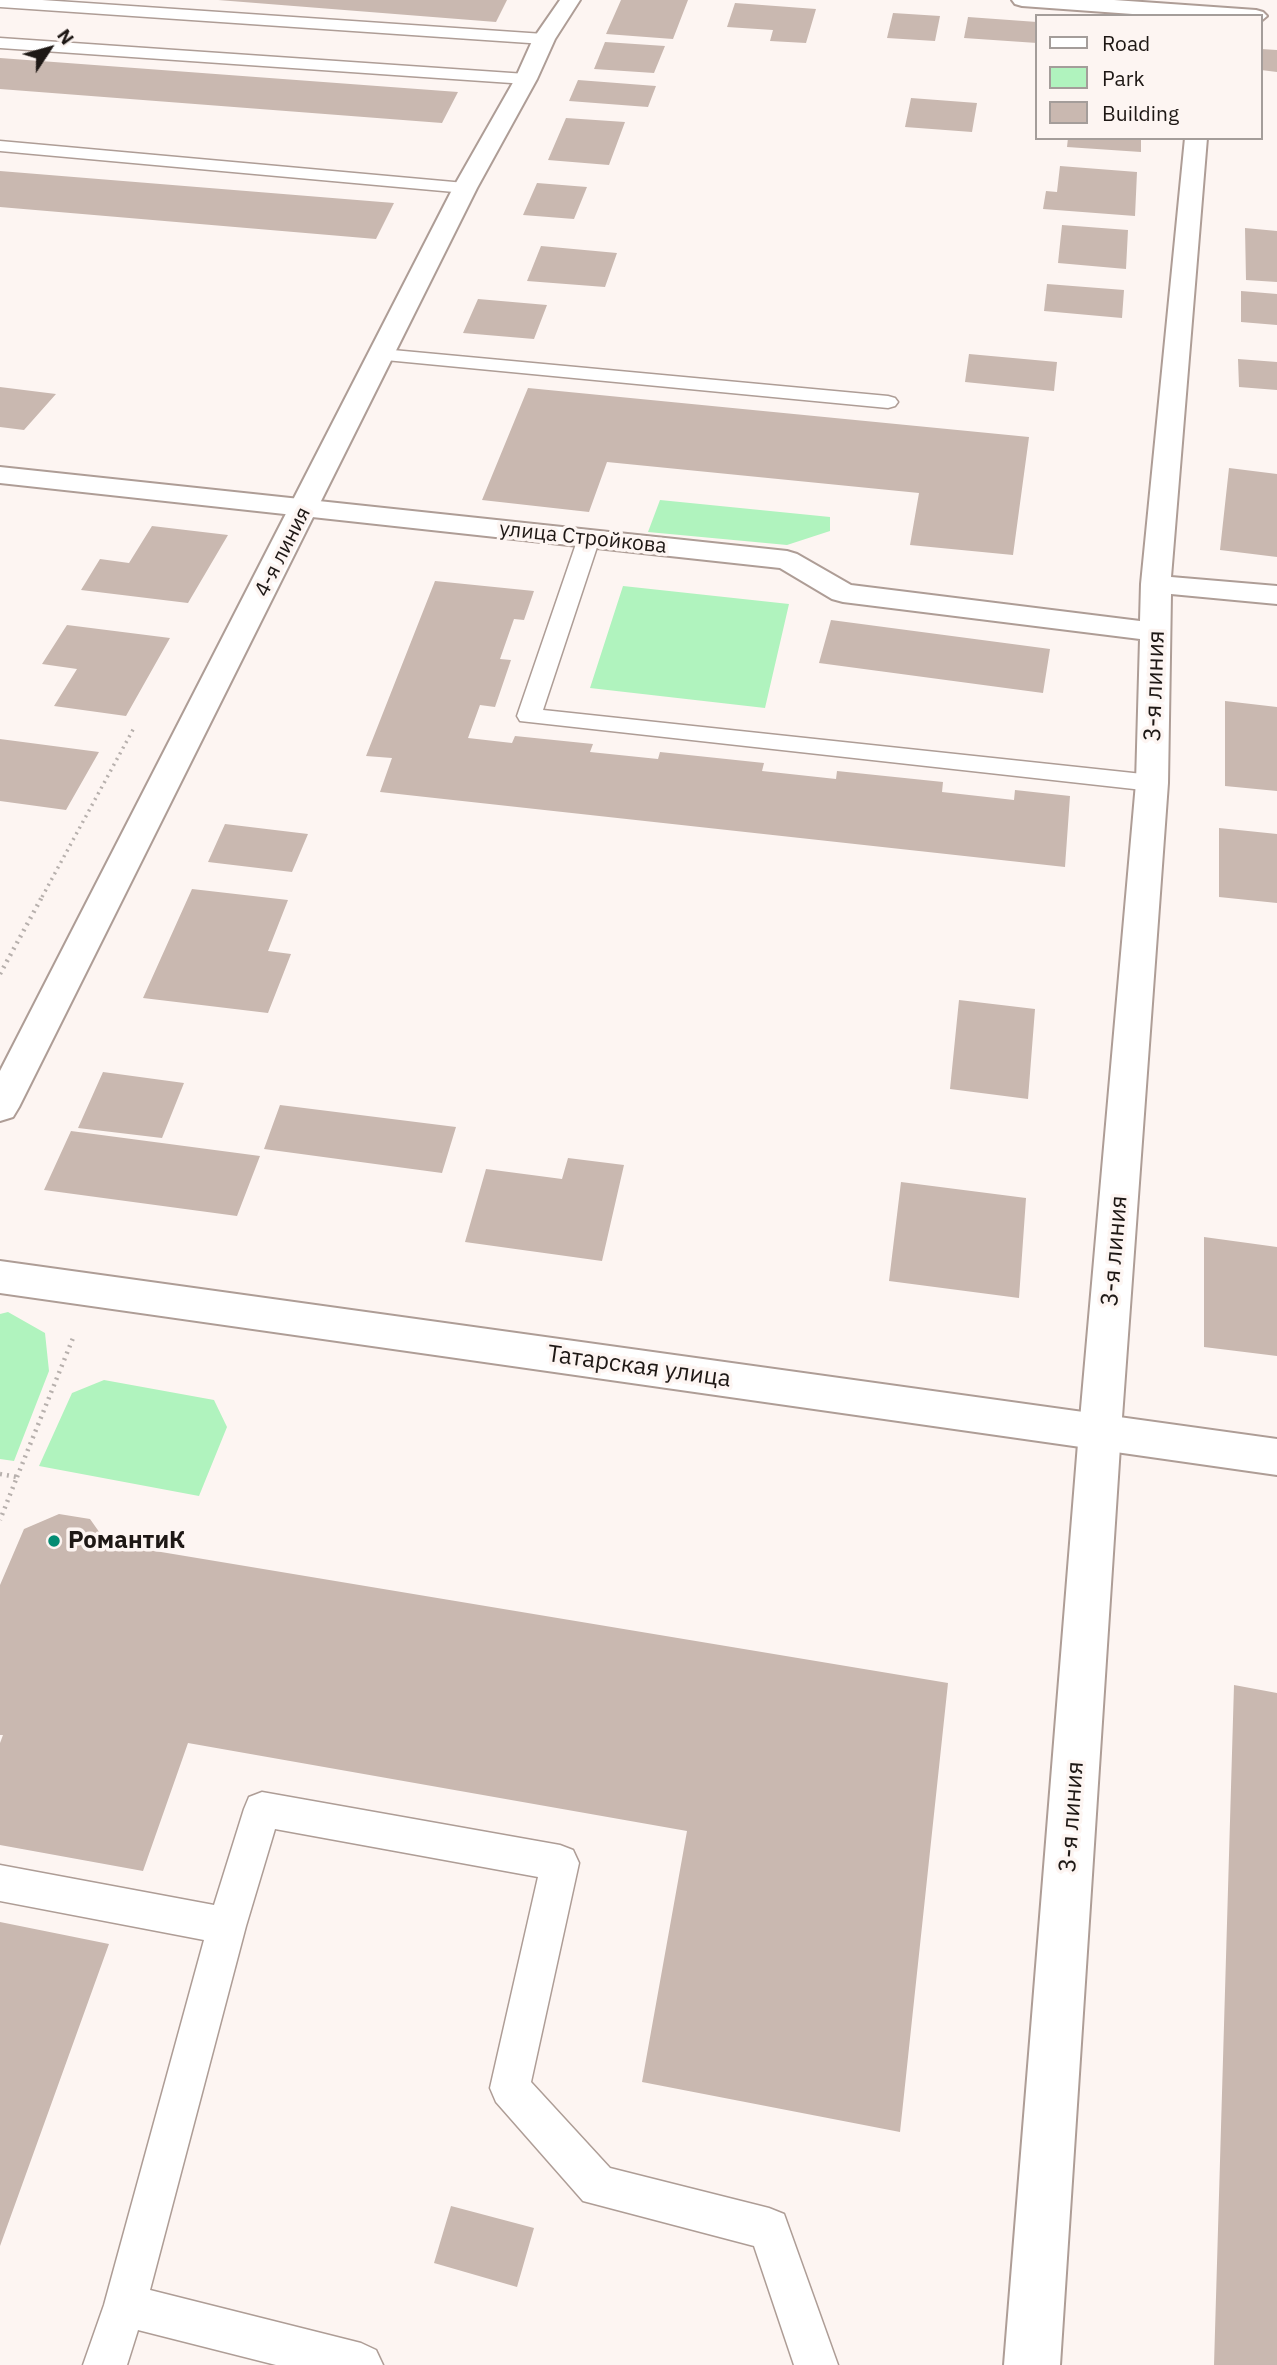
<!DOCTYPE html>
<html>
<head>
<meta charset="utf-8">
<style>
	body { margin:0 }
	#map { position:relative; width:1277px; height:2365px; overflow:hidden; background:#fdf5f2; font-family:"IBM Plex Sans",sans-serif }
	canvas { display:block }
	.legend { position:absolute; left:1035px; top:14px; width:228px; height:126px; box-sizing:border-box; background:#fdf5f2; border:2px solid #a49d9a; margin:0; padding:9px 12px; list-style:none; font-size:21px; color:#1e1815 }
	.legend li { display:flex; align-items:center; gap:14px; height:35px }
	.legend b { width:35px; border:2px solid #a49d9a }
	.north { position:absolute; left:14px; top:14px; width:70px; height:70px; -webkit-text-stroke:5px #fdf5f2; paint-order:stroke; rotate:54deg; font-size:19px; font-weight:700; line-height:28px; text-align:center; color:#1e1815 }
	.north::after { content:''; display:block; margin:auto; width:24px; height:32px; background:#1e1815; clip-path:polygon(50% 0,100% 100%,50% 72%,0 100%) }
</style>
</head>
<body>
<div id="map">
<canvas width="1277" height="2365"></canvas>
<ul class="legend">
<li><b style="height:9px;background:#fff"></b>Road</li>
<li><b style="height:19px;background:#b0f3be"></b>Park</li>
<li><b style="height:19px;background:#c9b8b0"></b>Building</li>
</ul>
<div class="north">N</div>
</div>
<script>
const ctx = document.querySelector('canvas').getContext('2d');
ctx.lineJoin = 'round';
function paint(path, color) {
  ctx.fillStyle = color;
  ctx.fill(path, 'evenodd');
}
function strokePath(path, color, width, dash) {
  ctx.strokeStyle = color;
  ctx.lineWidth = width;
  ctx.lineCap = dash ? 'butt' : 'round';
  ctx.setLineDash(dash || []);
  ctx.stroke(path);
}
function write(font, color, halo, rows, align = 'center') {
  ctx.font = font + ' "IBM Plex Sans",sans-serif';
  ctx.lineWidth = 7;
  ctx.setLineDash([]);
  ctx.textBaseline = 'middle';
  ctx.strokeStyle = halo;
  ctx.fillStyle = color;
  for (const [text, x, y, turn = 0] of rows) {
    ctx.save();
    ctx.translate(x, y);
    ctx.rotate((+turn || 0) * Math.PI / 180);
    ctx.textAlign = isNaN(turn) ? turn : align;
    if (halo) ctx.strokeText(text, 0, 0);
    ctx.fillText(text, 0, 0);
    ctx.restore();
  }
}
paint(new Path2D(`
	M660 500 830 517V531L787 545 648 532Z
	M623 586 789 604 765 708 590 688Z
	M8 1312 45 1333 49 1371 14 1461 0 1459V1314Z
	M104 1380 214 1400 227 1427 199 1496 39 1466 72 1393Z`), '#b0f3be');
paint(new Path2D(`
	M218 0H507L496 22Z
	M621 0H688L673 39 606 34Z
	M735 3 816 9 806 43 770 41 773 30 727 27Z
	M893 13 940 16 935 41 887 38Z
	M968 17 1037 22V43L964 38Z
	M605 42 665 46 654 73 594 69Z
	M1261 49 1277 50V72L1261 70Z
	M0 58 458 92 442 123 0 89Z
	M578 80 656 86 648 107 569 101Z
	M911 98 977 103 972 132 905 127Z
	M566 118 625 122 609 165 548 160Z
	M1068 138H1141V152L1067 147Z
	M1060 166 1137 172 1135 216 1043 209 1046 191 1057 192Z
	M0 171 394 203 376 239 0 207Z
	M537 183 587 187 574 219 523 215Z
	M1062 225 1128 230 1126 269 1058 263Z
	M1245 228 1277 231V282L1246 280Z
	M541 246 617 253 605 287 527 281Z
	M1047 284 1124 290 1122 318 1044 311Z
	M1241 291 1277 294V325L1241 322Z
	M478 299 547 305 534 339 463 333Z
	M969 354 1057 362 1054 391 965 382Z
	M1238 359 1277 362V390L1239 387Z
	M0 387 56 394 24 430 0 427Z
	M528 388 1029 437 1013 555 910 545 919 493 607 462 589 512 482 500Z
	M1229 468 1277 474V557L1220 550Z
	M152 526 228 535 188 603 81 590 100 559 129 563Z
	M435 581 534 591 524 620 514 619 500 659 511 660 495 707 480 705 468 738 512 743 515 736 593 744 590 752 658 759 660 752 764 763 762 771 836 779 837 771 943 782 942 792 1014 800 1015 790 1070 796 1065 867 380 792 392 758 366 756Z
	M831 620 1050 649 1043 693 819 663Z
	M67 625 170 638 126 716 54 706 77 669 42 664Z
	M1225 701 1277 707V791L1225 786Z
	M0 739 99 752 66 810 0 801Z
	M225 824 308 834 292 872 208 862Z
	M1219 828 1277 834V903L1219 897Z
	M192 889 288 900 268 951 291 954 268 1013 143 998Z
	M959 1000 1035 1009 1028 1099 950 1089Z
	M103 1072 184 1083 162 1138 78 1128Z
	M280 1105 456 1127 442 1173 264 1149Z
	M71 1131 260 1156 237 1216 44 1190Z
	M568 1158 624 1165 602 1261 465 1242 486 1169 562 1179Z
	M901 1182 1026 1198 1019 1298 889 1281Z
	M1204 1237 1277 1247V1356L1204 1347Z
	M59 1514 90 1519 107 1543 948 1683 900 2132 642 2082 687 1831 188 1743 143 1871 0 1845V1743L3 1735H0V1585L24 1529Z
	M1234 1685 1277 1693V2365H1214Z
	M0 1922 109 1944 0 2246Z
	M451 2206 534 2228 517 2287 434 2263Z`), '#c9b8b0');
const service = new Path2D(`
	M0 0H42L544 34 552 39 544 44 0 7Z
	M0 38 526 74 535 79 526 84 0 48Z
	M0 141 465 183 474 188 465 193 0 151Z
	M382 349 888 396 895 398 898 402 895 406 888 408 375 359 372 355 375 351Z
	M589 531 597 533 600 538 543 710 1152 775 1161 777 1165 783 1161 789 1152 791 520 721 517 716 578 538 581 533Z
	M262 1792 560 1845 573 1850 579 1863 531 2082 610 2168 769 2208 784 2214 838 2365H794L754 2246 583 2201 496 2102 490 2088 538 1877 275 1829 246 1926 150 2290 361 2343 376 2350 383 2365H276L138 2330 127 2365H83L104 2305 204 1940 0 1901V1865L214 1905 244 1809 249 1797Z`);
const minor = new Path2D(`
	M1185 138H1207L1171 577 1277 586V604L1171 594 1168 783 1121 1431 1060 2365H1004L1079 1431 1136 783 1140 639 843 602 832 599 780 568 0 483V467L787 551 797 554 851 585 1140 621 1141 584Z`);
const tertiary = new Path2D(`
	M560 0H580L555 39 537 79 477 188 19 1107 13 1117 0 1121V1071L453 188 515 79 533 39Z
	M1012 0H1114L1256 10 1263 12 1267 16 1261 21V16H1160L1022 6 1015 4Z
	M0 1261 1277 1439V1475L0 1293Z`);
strokePath(service, '#ae9d96', 3);
strokePath(minor, '#ae9d96', 4);
strokePath(tertiary, '#ae9d96', 4);
strokePath(new Path2D(`
	M42 897 135 726`), '#b7b0ad', 3.5, [2, 4.5]);
strokePath(new Path2D(`
	M0 974 43 895
	M0 1474 17 1477 0 1520
	M17 1477 73 1338`), '#b7b0ad', 4.5, [2, 5]);
paint(service, '#fff');
paint(minor, '#fff');
paint(tertiary, '#fff');
for (const [x, y, r, color] of [
	[54,1541,7,"#048c73"]
]) {
  const dot = new Path2D();
  dot.arc(x, y, r, 0, 2 * Math.PI);
  ctx.fillStyle = color;
  ctx.fill(dot);
  strokePath(dot, '#fdf5f2', 2.5);
}
write('21px', '#1e1815', '#fdf5f2', [
	["улица Стройкова",583,538,6],
	["4-я линия",283,552,-63]
]);
write('24px', '#1e1815', '#fdf5f2', [
	["3-я линия",1155,686,-88],
	["3-я линия",1115,1251,-85],
	["Татарская улица",639,1367,8],
	["3-я линия",1072,1817,-86]
]);
write('bold 24px', '#1e1815', '#fdf5f2', [
	["РомантиК",68,1541]
], 'left');
</script>
</body>
</html>
